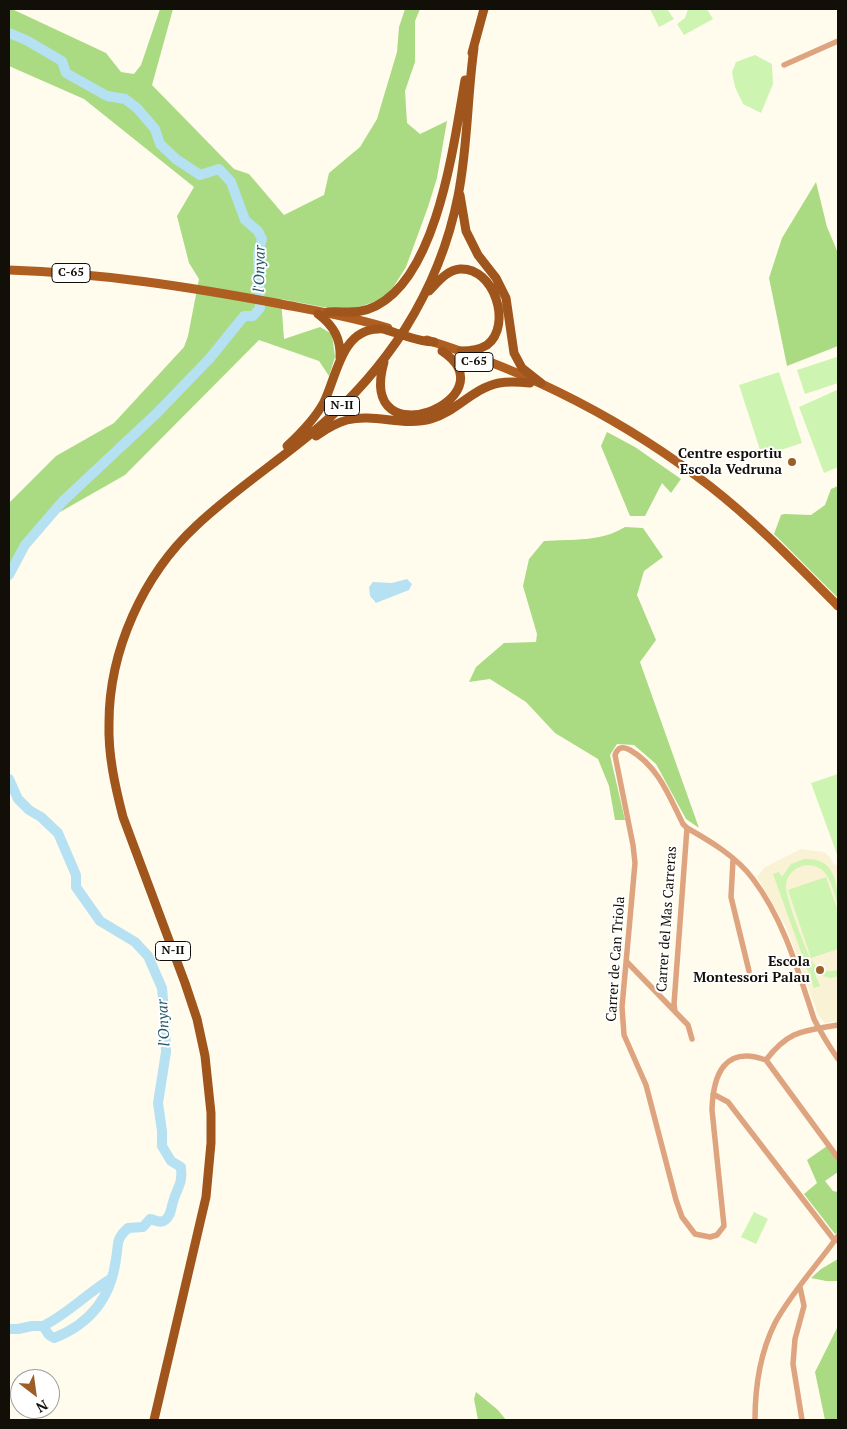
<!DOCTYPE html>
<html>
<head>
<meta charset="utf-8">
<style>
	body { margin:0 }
	#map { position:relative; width:847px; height:1429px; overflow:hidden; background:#fffcee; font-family:"PT Serif",serif }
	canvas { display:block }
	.frame { position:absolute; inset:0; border:10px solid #110f08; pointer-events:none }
	.north { position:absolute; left:10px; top:1369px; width:50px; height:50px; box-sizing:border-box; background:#fff; border:1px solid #a09f9c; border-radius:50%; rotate:150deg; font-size:14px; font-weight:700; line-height:20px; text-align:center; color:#110f08 }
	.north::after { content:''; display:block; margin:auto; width:18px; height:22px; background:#9d5e26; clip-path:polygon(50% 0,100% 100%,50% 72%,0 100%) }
</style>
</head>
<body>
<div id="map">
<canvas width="847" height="1429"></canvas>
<div class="frame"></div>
<div class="north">N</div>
</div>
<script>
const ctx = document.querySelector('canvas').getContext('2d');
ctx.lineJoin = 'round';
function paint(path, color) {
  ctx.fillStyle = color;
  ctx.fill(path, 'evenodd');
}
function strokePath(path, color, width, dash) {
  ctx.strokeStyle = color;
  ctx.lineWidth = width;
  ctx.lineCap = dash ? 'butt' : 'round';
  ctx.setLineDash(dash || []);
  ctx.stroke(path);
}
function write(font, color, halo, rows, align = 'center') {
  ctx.font = font + ' "PT Serif",serif';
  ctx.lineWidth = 4;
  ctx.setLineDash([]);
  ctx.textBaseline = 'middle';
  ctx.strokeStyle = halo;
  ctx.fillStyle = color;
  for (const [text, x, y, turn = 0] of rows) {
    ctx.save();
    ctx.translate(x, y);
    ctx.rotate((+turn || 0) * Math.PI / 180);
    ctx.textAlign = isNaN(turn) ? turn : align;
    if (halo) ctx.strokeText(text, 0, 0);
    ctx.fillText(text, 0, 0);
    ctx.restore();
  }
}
paint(new Path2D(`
	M801 849 824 852 830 857 834 865 838 864V1021L825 1023 818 1015 787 929 757 877 765 867Z`), '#f9f2d4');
paint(new Path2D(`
	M650 9H667L674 19 659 27Z
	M688 9H707L713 19 684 35 677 24 685 18Z
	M755 55 772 64 773 84 761 113 743 104 735 87 732 72 736 62Z
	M837 357 838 383 805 394 797 370Z
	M779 372 802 443 762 456 739 385Z
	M837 390 838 467 824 473 799 407Z
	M838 774V857L811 783Z
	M804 859C834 857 838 882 838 906 835 896 832 883 826 874 814 858 787 865 786 886 785 896 806 951 812 962 819 970 828 973 838 970V976L831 978 815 974 820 986 814 988 773 874 779 872 782 877 791 864Z
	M826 877 838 911V949L811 958 788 890Z
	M754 1212 768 1219 756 1244 741 1237Z`), '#cef4b1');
paint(new Path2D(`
	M9 9H12L106 53 121 72 134 74 141 65 160 9H173L152 85 234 169 249 174 284 215 324 195 329 173 360 147 377 119 397 52 399 27 405 9H420L415 21V62L405 91 407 123 420 134 447 121 437 178 428 207 406 267 389 294 374 302 352 309 328 308 281 299 284 339 320 327 332 334 335 357 329 376 319 361 259 340 125 475 46 520 17 550 9 568 10 502 56 456 114 423 184 347 188 336 199 279 189 263 177 216 194 187 84 99 9 66Z
	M816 182 827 227 838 253V346L787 366 769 278 782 238Z
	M607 432 635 447 681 479 671 493 662 483 645 516H630L601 446Z
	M838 486V598L774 534 781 515 784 514 811 515 825 505 831 489Z
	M625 527 643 528 663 557 644 571 637 595 656 640 640 662 699 828 686 819 656 764 634 745 617 744 610 755 625 820H615L609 786 598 759 555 733 526 702 490 679 469 682 476 667 504 643 536 642 537 634 523 586 529 559 544 541C573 539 601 542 625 527Z
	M827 1146 838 1161V1172L825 1181 833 1191 838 1192V1232L835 1234 804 1194 817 1183 807 1160Z
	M838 1259V1281H826L811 1278 821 1269Z
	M838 1326V1420H825L815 1372Z
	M476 1392 498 1410 506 1420H478L474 1399Z`), '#aadb82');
paint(new Path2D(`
	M407 579 412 584 409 590 376 603 370 596 369 587 373 582 392 583Z`), '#b6e1f3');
strokePath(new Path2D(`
	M9 33 26 40 62 61 66 73 107 96 125 99 137 108 155 129 160 144 176 159 200 175 219 169 231 182 245 220 258 231 262 239 258 253 260 308 253 316H244L210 358 157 413 62 502 25 545 9 575
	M9 779 18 799 29 810 41 817 58 833 76 875V887L100 921 135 942 148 956 162 988 165 1023 166 1052 158 1103 162 1131V1146L171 1161 181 1167C183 1185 177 1187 173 1202 171 1208 171 1216 165 1220 160 1224 156 1220 150 1219L143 1227 128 1228C115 1240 119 1243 116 1259 111 1297 90 1324 54 1338L49 1335 43 1326H32L18 1329H9
	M43 1326C68 1314 87 1293 112 1278`), '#b6e1f3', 10);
strokePath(new Path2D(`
	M784 65 838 41
	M733 860 731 897 749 971
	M627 962 688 1025 692 1039
	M675 1012 674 1004 687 828
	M838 1025C803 1031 789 1030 766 1060 725 1045 713 1074 712 1110L724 1226 717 1235 710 1237 695 1234 682 1217 676 1200 646 1085 624 1035 622 1007 635 863 633 845 615 755C618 747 623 746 630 750 658 766 669 796 683 824L687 828C710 841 737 857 753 879 784 920 798 971 814 1019 821 1033 829 1046 838 1059
	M766 1060 838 1158
	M713 1094 728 1102 835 1241
	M800 1287 804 1306 795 1339 793 1364 802 1420
	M755 1420C755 1387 760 1353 775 1323 791 1293 818 1264 838 1236`), '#dea480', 5.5);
strokePath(new Path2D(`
	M9 270C101 273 190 287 281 304 317 311 353 317 388 328
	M427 340C530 372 626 421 711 487 757 523 797 565 838 606`), '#af5e21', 9);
strokePath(new Path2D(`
	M472 53 484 9
	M460 195 466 231 478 255 496 278 506 298 514 353 522 368 541 383
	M429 291C438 282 447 270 460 269 494 267 513 325 487 345 479 350 470 351 461 351
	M328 312C347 311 358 315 376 306 438 275 454 142 465 80
	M318 314C334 326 341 339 340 358
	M384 362C356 462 513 398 442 351
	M316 436C325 430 335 423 347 420 375 413 403 427 431 419 456 412 473 388 499 383 509 381 520 382 530 383
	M287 446C301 433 315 419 324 402 337 376 341 330 378 329 383 328 388 331 393 332 406 336 420 342 434 342
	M154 1420 206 1197 211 1143V1113L205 1056 197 1019 185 983 123 817C115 786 108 755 109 723 109 651 143 575 196 526 234 490 279 461 319 427 352 399 381 366 405 329 430 289 449 242 458 196 468 147 467 97 474 48`), '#a0551c', 9);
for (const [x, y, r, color] of [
	[792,462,5,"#9d5e26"],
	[820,970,5,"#9d5e26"]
]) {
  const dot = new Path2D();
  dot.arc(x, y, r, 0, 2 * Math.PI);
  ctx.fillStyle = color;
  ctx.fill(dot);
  strokePath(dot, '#fff', 2);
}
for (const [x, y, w] of [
	[71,273,38],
	[474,362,38],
	[342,406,35],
	[173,951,35]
]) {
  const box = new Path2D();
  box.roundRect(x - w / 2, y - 9.5, w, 19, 4);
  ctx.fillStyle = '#fff';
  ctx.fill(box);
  strokePath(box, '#110f08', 1);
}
write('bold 12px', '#110f08', null, [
	["C-65",71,273],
	["C-65",474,362],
	["N-II",342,406],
	["N-II",173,951]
]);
write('bold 14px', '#110f08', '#fff', [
	["Centre esportiu",782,454],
	["Escola Vedruna",782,470],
	["Escola",810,962],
	["Montessori Palau",810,978]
], 'right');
write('14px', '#110f08', '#fff', [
	["Carrer del Mas Carreras",667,919,-86],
	["Carrer de Can Triola",616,959,-86]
]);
write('italic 15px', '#24596c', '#fff', [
	["l'Onyar",260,269,-89],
	["l'Onyar",164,1023,-93]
]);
</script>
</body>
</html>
